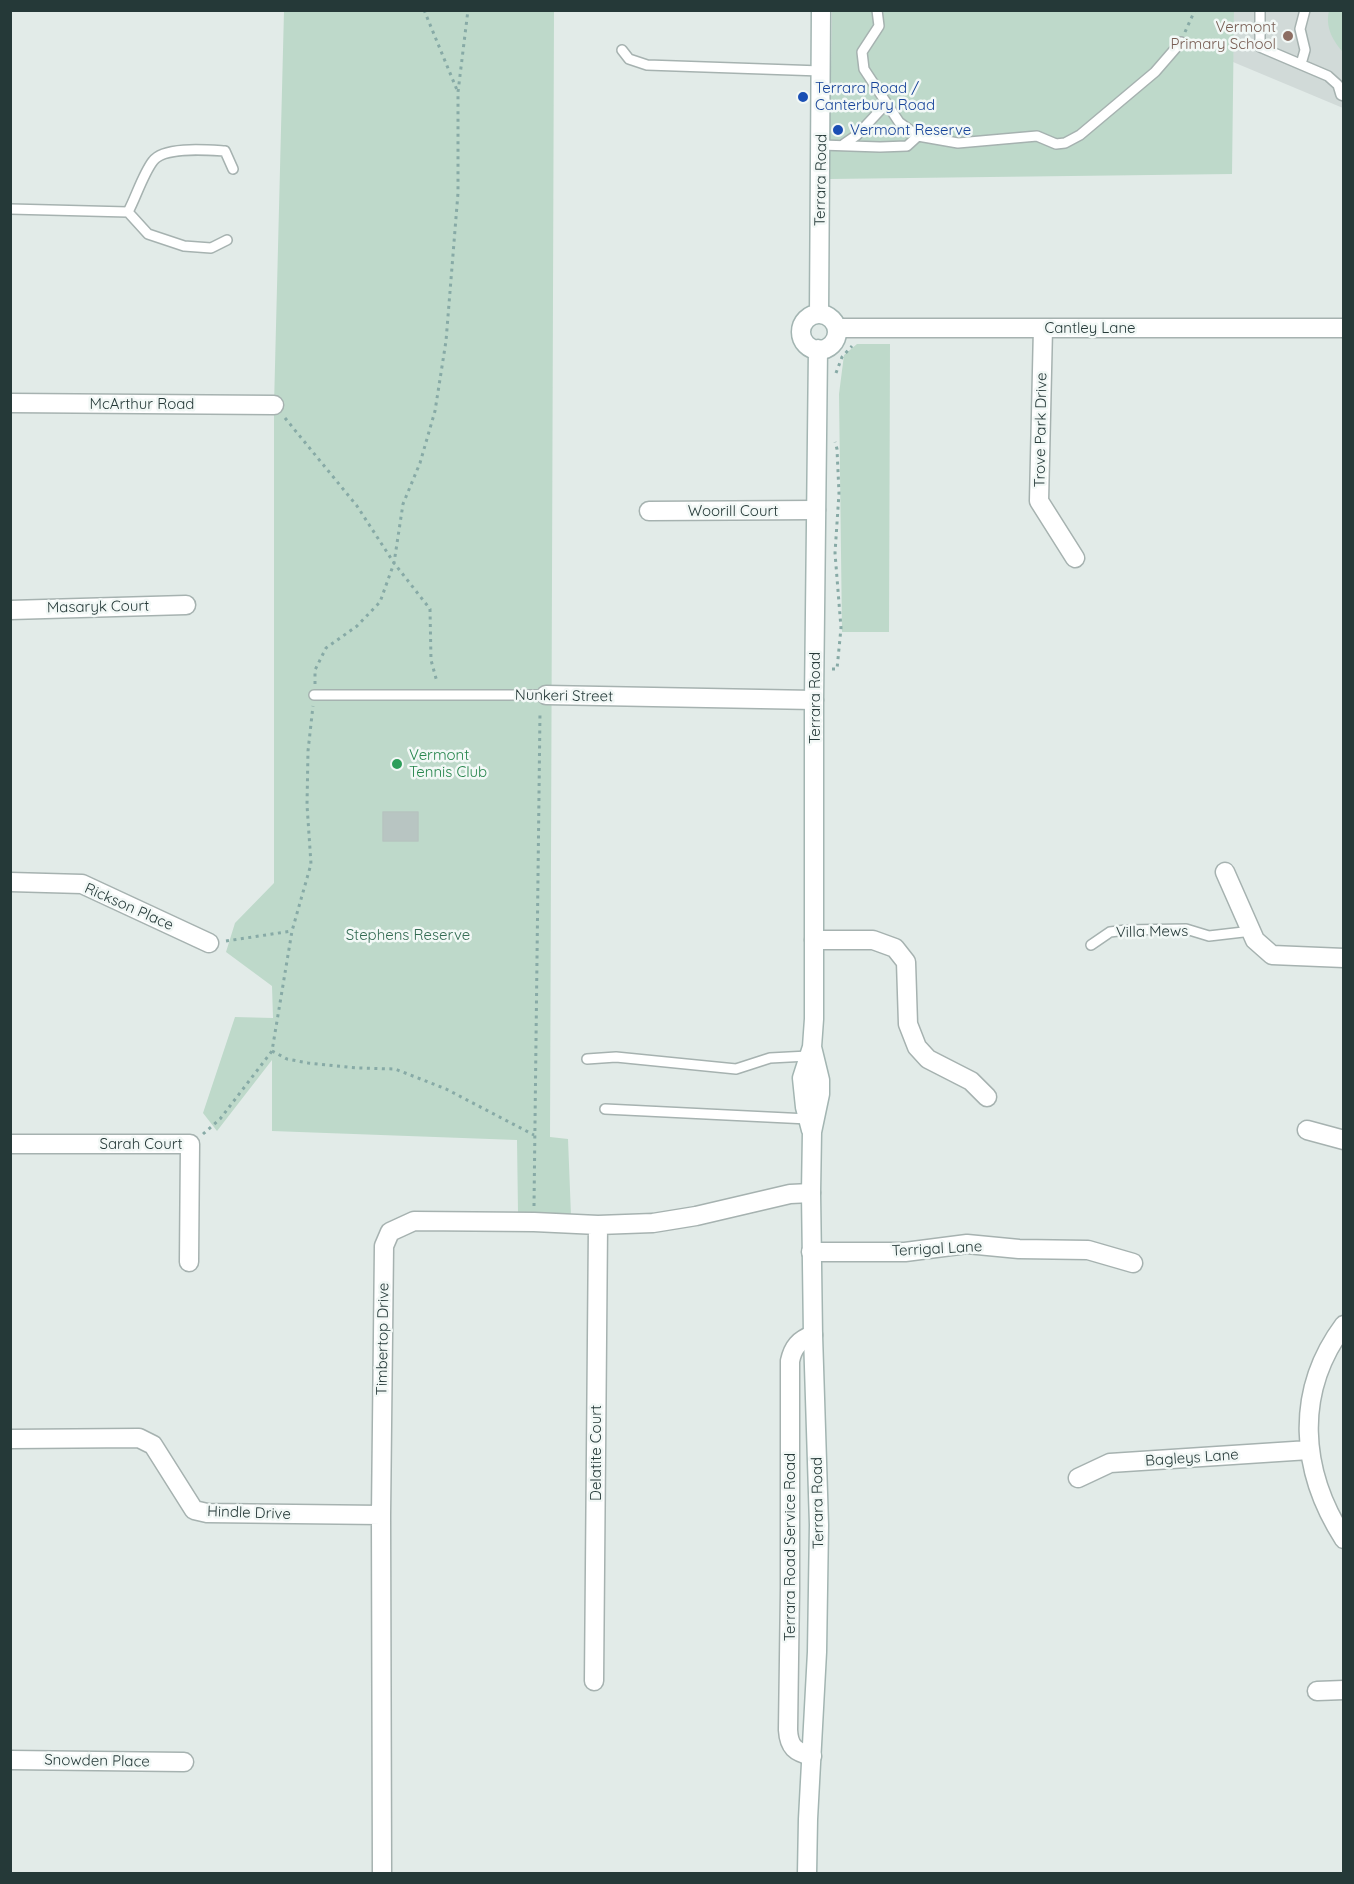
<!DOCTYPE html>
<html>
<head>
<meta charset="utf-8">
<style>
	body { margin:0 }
	#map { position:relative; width:1354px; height:1884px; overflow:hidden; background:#e2ebe8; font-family:Quicksand,sans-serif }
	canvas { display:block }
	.frame { position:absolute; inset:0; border:12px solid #253938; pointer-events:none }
</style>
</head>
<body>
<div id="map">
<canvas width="1354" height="1884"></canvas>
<div class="frame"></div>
</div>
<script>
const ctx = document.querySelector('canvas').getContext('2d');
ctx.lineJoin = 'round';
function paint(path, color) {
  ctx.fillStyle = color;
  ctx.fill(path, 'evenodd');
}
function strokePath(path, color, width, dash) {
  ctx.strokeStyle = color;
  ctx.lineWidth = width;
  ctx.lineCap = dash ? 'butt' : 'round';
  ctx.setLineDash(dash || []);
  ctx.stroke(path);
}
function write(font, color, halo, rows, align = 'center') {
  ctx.font = font + ' Quicksand,sans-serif';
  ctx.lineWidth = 5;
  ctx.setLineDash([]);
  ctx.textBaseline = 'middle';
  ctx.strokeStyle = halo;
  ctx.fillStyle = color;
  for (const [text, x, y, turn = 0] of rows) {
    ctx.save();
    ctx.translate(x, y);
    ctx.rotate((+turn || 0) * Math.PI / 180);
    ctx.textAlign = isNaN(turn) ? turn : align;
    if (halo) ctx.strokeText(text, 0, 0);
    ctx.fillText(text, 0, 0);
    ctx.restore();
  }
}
paint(new Path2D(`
	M1234 11H1343V108L1233 62Z`), '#d1dad8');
paint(new Path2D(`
	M284 11H554L550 1137 568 1139 571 1216 518 1212 517 1140 272 1131V1060L217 1131 203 1113 235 1017 273 1018 272 986 226 952 235 923 274 883V405Z
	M832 11H1234L1232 174 829 179Z
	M1329 11H1343V52C1333 41 1325 27 1329 11Z
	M857 344H890L889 632H842L839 394 844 355Z`), '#bed9ca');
const building = new Path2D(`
	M383 812H418V841H383Z`);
paint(building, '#b8c5c2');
strokePath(building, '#b6c3c0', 1.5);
const lane = new Path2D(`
	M877 10 879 26 862 52 864 69 899 122 918 136 958 143 1037 136 1056 144 1065 143 1080 135 1155 72 1181 42
	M1260 10V47L1328 76 1338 85 1341 95 1344 96
	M622 50 629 59 647 65 821 71
	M1301 64 1305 50 1300 29 1305 10
	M844 144 857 135 886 104
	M821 145 880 147 907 146 918 136
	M10 209 128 212
	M227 240 211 248 184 246 148 234 128 212C136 197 143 174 153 161 164 146 208 150 225 151L233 169
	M314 695H546
	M1091 945 1110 932 1126 930 1186 929 1209 936 1252 931
	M587 1059 616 1057 736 1069 770 1058 808 1056
	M605 1109 808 1119`);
const street = new Path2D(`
	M837 328H1344
	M1043 328 1039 501 1075 558
	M10 403 274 405
	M649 511 816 510
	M10 610 186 605
	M546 695 814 700
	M1225 872 1255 940 1272 955 1344 958
	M10 882 82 884 209 943
	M814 940H873L895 948 906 962 908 1024 917 1047 928 1059 971 1081 987 1097
	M1307 1130 1344 1140
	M10 1144H190L189 1262
	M811 1252H905L967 1244 1019 1249 1088 1250 1133 1263
	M1344 1325C1294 1392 1300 1471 1344 1539
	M10 1439 139 1438 153 1445 194 1510 207 1513 381 1515
	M1078 1478 1110 1463 1309 1450
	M594 1681 598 1225
	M1317 1691 1344 1690
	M812 1756C795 1752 789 1747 788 1730L790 1588V1361C793 1347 799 1340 813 1335
	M10 1760 184 1762
	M382 1874 381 1515 384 1246 390 1232 414 1221 534 1222 598 1225 653 1223 696 1216 790 1194 811 1193`);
const secondary = new Path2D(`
	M819 314 821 10
	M801 332a18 18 0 1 1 36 0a18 18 0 1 1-36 0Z
	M811 1130 805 1107 802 1078 812 1047 814 1019V700L818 349
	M807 1874 808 1819 817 1652 819 1525 813 1335 811 1193 812 1132 820 1094V1080L812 1047`);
strokePath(lane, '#a6b2b0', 12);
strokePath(street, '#a6b2b0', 21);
strokePath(secondary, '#a3b5b2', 21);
strokePath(new Path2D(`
	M424 10 457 90
	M1185 32 1195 10
	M836 373 842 357 852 346
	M285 418 357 506 394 563 430 609 431 660 437 682
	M832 669H837L841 628 835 553 839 493 837 449 835 442
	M315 684V670L326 648 357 626 380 602 394 563 403 504 420 463 435 411 446 341 458 193V92L468 10
	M226 941 292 931
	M272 1051 287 1059 308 1063 358 1068 395 1069 446 1089 534 1135
	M203 1134 220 1119 272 1051 292 931 311 864 307 805 308 751 313 706
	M534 1206 540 712`), '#87aaa6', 3, [3, 4.5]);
strokePath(lane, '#fff', 9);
strokePath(street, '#fff', 18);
strokePath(secondary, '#fff', 18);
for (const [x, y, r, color] of [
	[1288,36,6,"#8d6e63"],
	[803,97,6,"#1a4fb4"],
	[838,130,6,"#1a4fb4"],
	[397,764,6,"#2e9e5b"]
]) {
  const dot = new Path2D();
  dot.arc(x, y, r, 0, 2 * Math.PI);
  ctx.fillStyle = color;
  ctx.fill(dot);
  strokePath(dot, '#f2f8f6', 2);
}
write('15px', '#785e54', '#f2f8f6', [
	["Vermont",1276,27],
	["Primary School",1276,44]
], 'right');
write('15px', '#164399', '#f2f8f6', [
	["Terrara Road /",815,88],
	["Canterbury Road",815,105],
	["Vermont Reserve",850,130]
], 'left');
write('15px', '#253938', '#f2f8f6', [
	["Terrara Road",821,180,-89],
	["Cantley Lane",1090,328],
	["McArthur Road",142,404],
	["Trove Park Drive",1041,430,-89],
	["Woorill Court",733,511],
	["Masaryk Court",98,607,-1],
	["Nunkeri Street",564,696,1],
	["Terrara Road",815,698,-90],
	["Rickson Place",129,907,24],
	["Villa Mews",1152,932,-1],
	["Sarah Court",141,1144],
	["Terrigal Lane",937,1249,-3],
	["Timbertop Drive",383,1339,-89],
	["Delatite Court",596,1453,-90],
	["Bagleys Lane",1192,1458,-4],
	["Terrara Road",818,1503,-91],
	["Hindle Drive",249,1513,2],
	["Terrara Road Service Road",790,1547,-90],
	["Snowden Place",97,1761,1]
]);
write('15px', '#27864d', '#f2f8f6', [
	["Vermont",409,755],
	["Tennis Club",409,772]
], 'left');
write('15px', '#346b53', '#f2f8f6', [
	["Stephens Reserve",408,935]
]);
</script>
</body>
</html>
